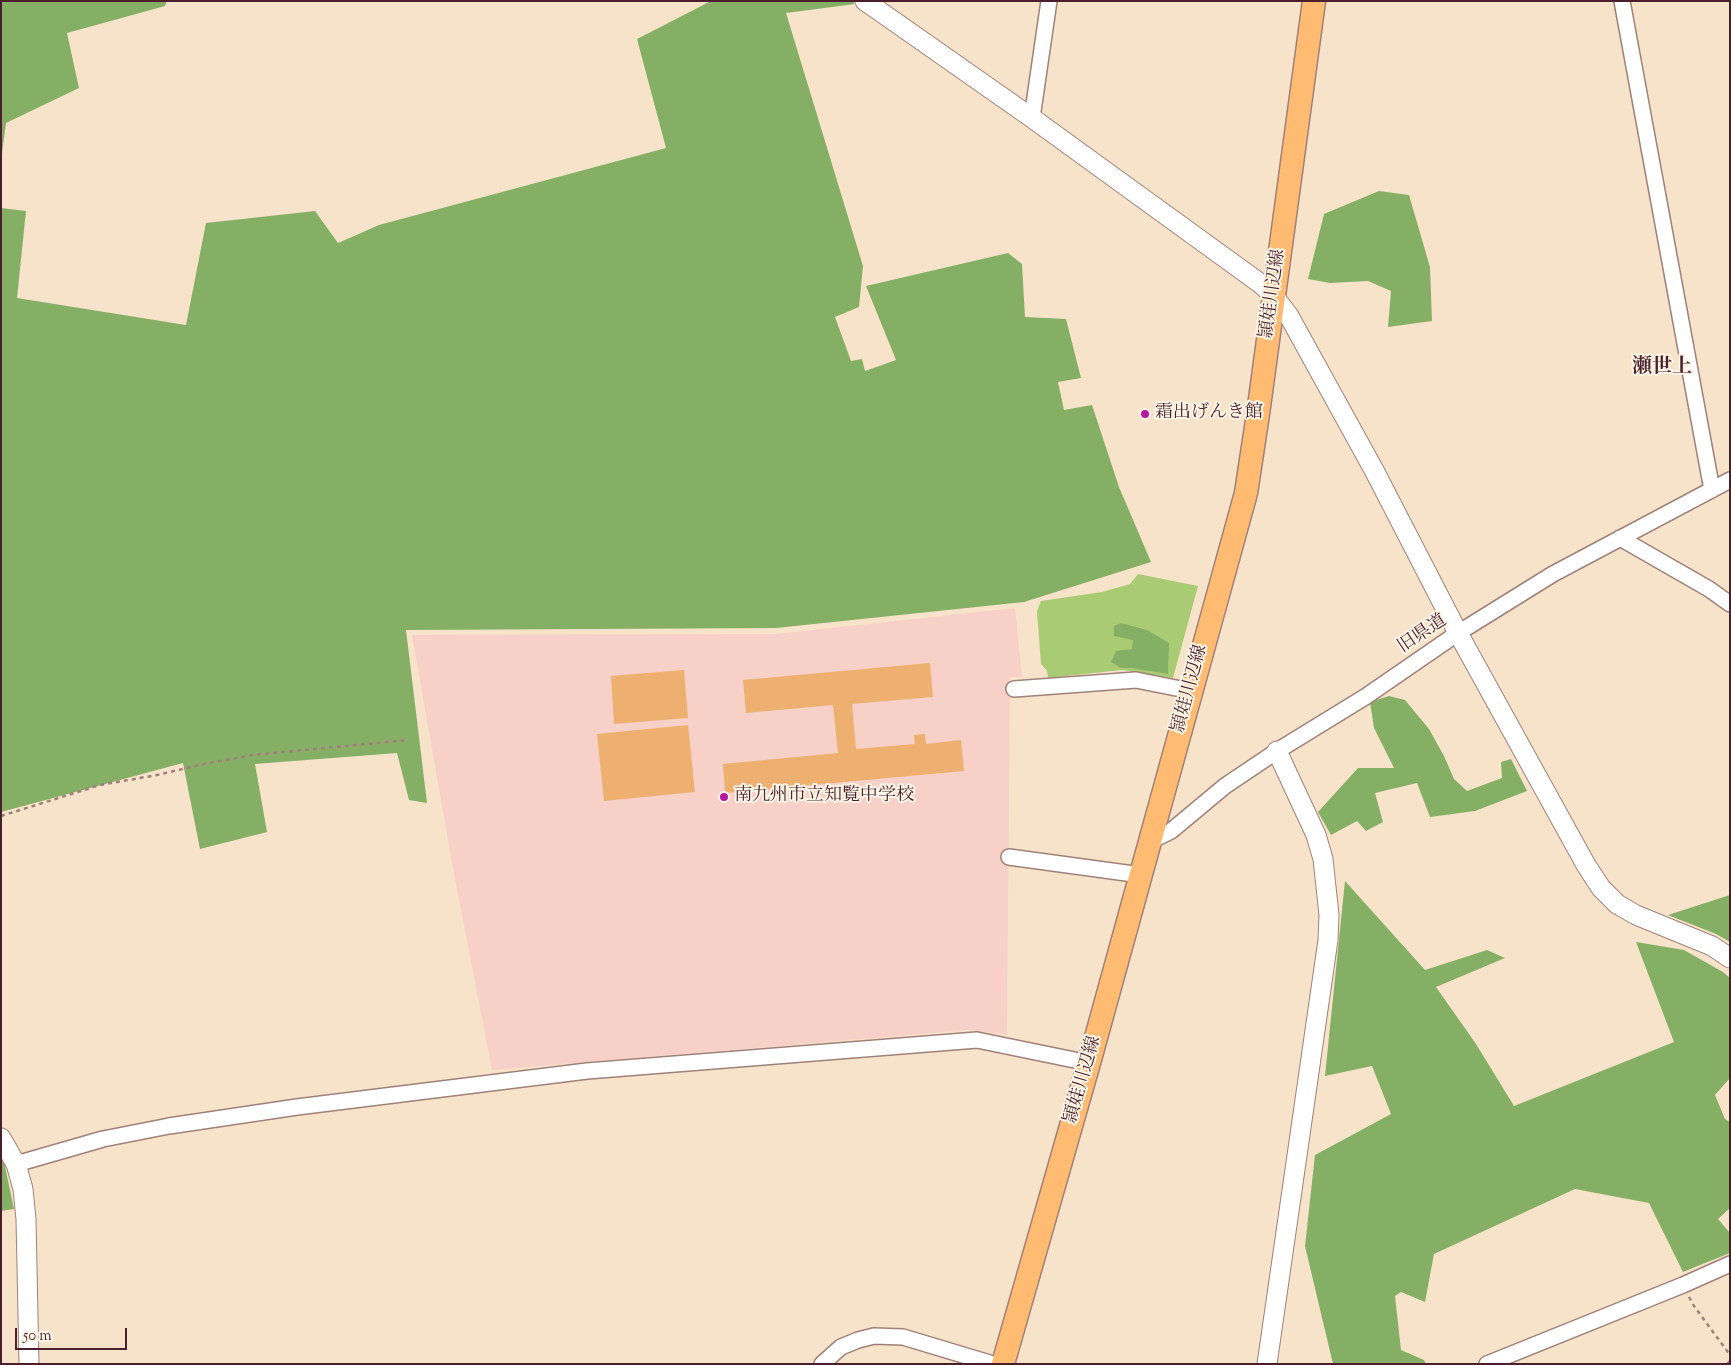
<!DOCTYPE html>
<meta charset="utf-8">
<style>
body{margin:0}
#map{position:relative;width:1731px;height:1365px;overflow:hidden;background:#f7e3ca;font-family:"Sorts Mill Goudy",serif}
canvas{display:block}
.frame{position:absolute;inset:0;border:2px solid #4a1f2b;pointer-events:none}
.scale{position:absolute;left:15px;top:1328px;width:112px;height:22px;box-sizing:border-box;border:2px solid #4a1f2b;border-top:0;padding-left:6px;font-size:15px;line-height:18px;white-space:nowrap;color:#4a1f2b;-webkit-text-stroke:4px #fcf5e5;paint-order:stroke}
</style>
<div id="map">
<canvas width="1731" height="1365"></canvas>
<div class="frame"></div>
<div class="scale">50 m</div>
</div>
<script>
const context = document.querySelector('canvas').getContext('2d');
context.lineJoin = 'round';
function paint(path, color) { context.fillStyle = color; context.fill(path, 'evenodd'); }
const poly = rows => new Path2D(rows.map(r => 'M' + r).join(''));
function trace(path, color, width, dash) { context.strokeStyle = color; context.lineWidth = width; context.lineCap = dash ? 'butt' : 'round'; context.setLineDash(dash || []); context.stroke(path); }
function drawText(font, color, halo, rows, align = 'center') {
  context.font = font + ' "Sorts Mill Goudy","Noto Serif JP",serif'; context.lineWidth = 4; context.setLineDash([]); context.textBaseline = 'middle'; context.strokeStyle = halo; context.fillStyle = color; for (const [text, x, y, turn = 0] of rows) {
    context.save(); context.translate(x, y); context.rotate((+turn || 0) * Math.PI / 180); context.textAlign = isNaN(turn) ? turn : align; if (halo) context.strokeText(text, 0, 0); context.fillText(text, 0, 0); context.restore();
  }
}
const built = poly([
 [1015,608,1022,677,1010,677,1007,1035,969,1030,492,1070,452,863,412,635,776,634]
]);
const green = poly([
 [1138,574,1198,586,1173,678,1122,670,1048,678,1047,671,1041,664,1037,611,1041,601,1102,592,1130,584]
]);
const forest = poly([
 [1,1,167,1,165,6,67,33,79,88,6,123,1,161],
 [711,1,852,1,855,4,786,13,863,266,859,307,835,317,851,361,862,359,865,371,896,360,866,286,1008,253,1022,264,1025,317,1066,319,1081,378,1058,382,1064,410,1092,405,1119,487,1151,562,1024,602,776,628,406,630,427,803,409,800,397,753,255,764,267,832,200,849,183,763,1,812,1,208,26,211,17,298,186,325,206,223,315,211,338,243,379,225,666,148,637,39],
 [1379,191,1409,195,1430,267,1432,321,1388,327,1391,291,1368,281,1330,283,1308,279,1324,214],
 [1121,623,1147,630,1169,643,1168,674,1131,668,1121,668,1111,662,1116,651,1132,649,1133,640,1114,636,1114,626],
 [1389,696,1405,700,1429,729,1444,756,1454,779,1467,791,1502,778,1501,762,1511,759,1527,791,1475,811,1430,817,1417,783,1375,793,1383,822,1366,831,1357,821,1331,835,1318,812,1358,768,1394,768,1374,728,1370,702],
 [1345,881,1425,970,1487,950,1505,958,1436,987,1476,1044,1514,1106,1674,1042,1636,942,1684,950,1723,972,1730,978,1730,1078,1715,1095,1725,1119,1730,1122,1730,1208,1718,1219,1730,1233,1730,1253,1683,1272,1649,1203,1575,1189,1434,1254,1425,1302,1401,1292,1395,1296,1401,1350,1424,1360,1426,1364,1333,1364,1305,1246,1315,1155,1391,1114,1372,1066,1325,1076],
 [1730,895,1730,942,1716,934,1668,915],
 [1,1157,3,1157,14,1209,1,1211]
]);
const building = poly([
 [930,663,933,697,852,704,856,749,915,744,914,735,925,734,926,744,961,740,964,771,725,793,723,764,838,753,833,705,746,713,743,680],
 [684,670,688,718,614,724,611,676],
 [688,725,695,792,604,801,597,734]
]);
const path = poly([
 [1,816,100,785,157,775,204,764,252,755,408,740],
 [1689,1297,1694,1306,1730,1355],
 [1727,1364,1730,1361]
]);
const minor = poly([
 [1622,1,1712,490],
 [1032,118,1049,1],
 [1620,538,1709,589,1730,604],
 [1014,689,1136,680,1191,691],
 [1151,841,1171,831,1225,786,1277,751,1365,697,1458,633,1553,574,1730,480],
 [1009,857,1141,875],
 [16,1164,103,1139,169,1126,297,1107,587,1071,977,1040,1089,1063],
 [822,1364,841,1347,858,1340,874,1336,903,1337,993,1364],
 [1487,1364,1683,1285,1730,1264]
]);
const tertiary = poly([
 [865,1,1032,118,1261,284,1274,296,1289,316,1375,472,1458,633,1586,865,1601,888,1617,904,1636,915,1712,946,1730,958],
 [1,1138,16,1164,23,1189,26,1219,29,1364],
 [1267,1364,1328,940,1329,915,1323,859,1316,835,1277,751]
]);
const primary = poly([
 [1003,1364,1089,1063,1246,493,1258,414,1314,1]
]);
const markers = [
 [1145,414,5,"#b5179e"],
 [724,797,5,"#b5179e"]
];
const streetNames = [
 ["頴娃川辺線",1274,294,-82],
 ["旧県道",1423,635,-34],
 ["頴娃川辺線",1191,689,-75],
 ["頴娃川辺線",1084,1080,-74]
];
const poiNames = [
 ["霜出げんき館",1155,414],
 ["南九州市立知覧中学校",734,797]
];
const quarterNames = [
 ["瀬世上",1662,369]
];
paint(built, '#f7d1c7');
paint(green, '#a9cb74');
paint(forest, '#86af66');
paint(building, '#eeb071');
trace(minor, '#a0817a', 18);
trace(tertiary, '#a0817a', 21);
trace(primary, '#a0817a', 25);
trace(path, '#a0817a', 2.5, [4, 4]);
trace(minor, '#fff', 15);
trace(tertiary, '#fff', 19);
trace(primary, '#febb71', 22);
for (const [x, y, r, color] of markers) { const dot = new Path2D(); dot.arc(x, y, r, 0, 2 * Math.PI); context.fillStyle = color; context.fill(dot); trace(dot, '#fcf5e5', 2); }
drawText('18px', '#4a1f2b', '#fcf5e5', streetNames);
drawText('18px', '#4a1f2b', '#fcf5e5', poiNames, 'left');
drawText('bold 20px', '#4a1f2b', '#fcf5e5', quarterNames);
</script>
